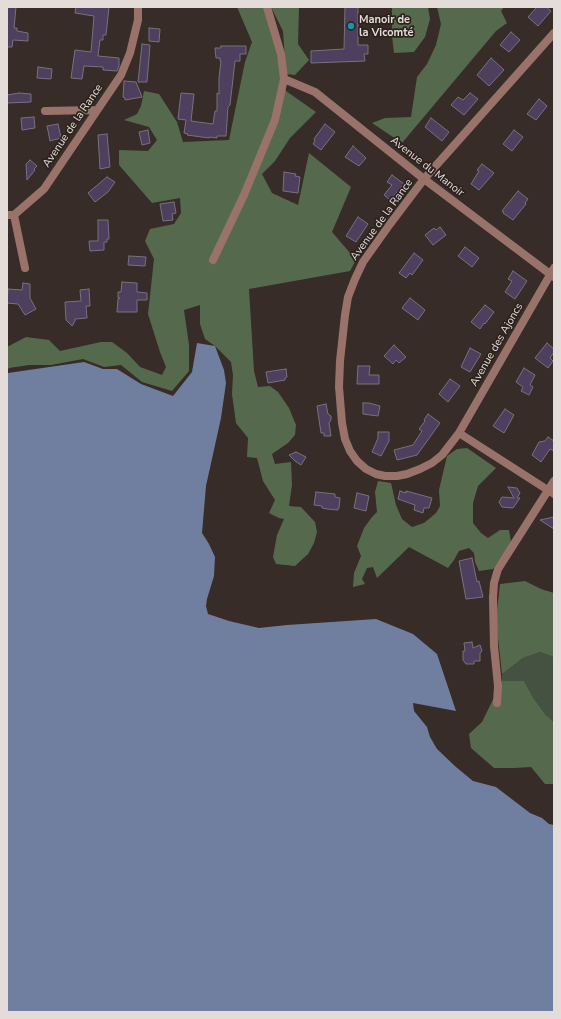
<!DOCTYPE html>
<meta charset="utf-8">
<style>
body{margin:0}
#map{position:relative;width:561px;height:1019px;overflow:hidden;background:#372c27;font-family:"Nunito Sans",sans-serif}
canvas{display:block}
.frame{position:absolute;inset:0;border:8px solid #e4dcd9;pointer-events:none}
</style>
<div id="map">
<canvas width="561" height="1019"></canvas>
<div class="frame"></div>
</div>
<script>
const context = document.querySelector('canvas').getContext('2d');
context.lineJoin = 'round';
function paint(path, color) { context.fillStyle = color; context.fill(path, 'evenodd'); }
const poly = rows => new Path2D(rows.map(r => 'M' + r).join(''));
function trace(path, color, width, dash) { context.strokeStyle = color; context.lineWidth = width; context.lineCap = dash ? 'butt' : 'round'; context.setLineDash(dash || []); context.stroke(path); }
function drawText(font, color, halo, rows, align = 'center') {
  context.font = font + ' "Nunito Sans",sans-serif'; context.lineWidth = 3.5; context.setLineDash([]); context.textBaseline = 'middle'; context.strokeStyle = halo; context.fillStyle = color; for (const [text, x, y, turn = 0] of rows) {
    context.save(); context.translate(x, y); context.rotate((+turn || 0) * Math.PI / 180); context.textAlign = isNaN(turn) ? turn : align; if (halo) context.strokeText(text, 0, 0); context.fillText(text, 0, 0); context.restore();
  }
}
const green = poly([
 [540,652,554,657,554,722,545,714,534,699,524,681,502,681,502,674,523,658]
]);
const forest = poly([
 [237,7,264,7,276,47,280,70,286,91,316,112,290,138,275,161,262,174,272,193,298,205,309,153,351,187,332,232,356,260,350,271,249,289,254,371,258,387,270,386,278,392,289,408,296,425,295,435,288,443,272,454,275,464,291,462,292,485,289,506,301,507,315,522,317,532,314,543,308,554,295,566,276,564,273,557,277,535,284,519,279,518,269,513,275,500,263,481,257,458,247,457,248,438,236,423,232,394,233,375,231,362,215,346,205,339,200,324,200,305,184,310,189,345,189,371,172,391,142,382,121,365,104,367,83,359,51,365,29,365,9,368,7,370,7,347,26,337,49,340,60,351,101,342,112,342,127,353,140,367,162,375,166,367,160,352,148,314,154,259,145,241,150,229,174,224,181,213,180,198,152,203,119,165,119,150,148,151,157,140,149,127,124,120,137,114,141,106,144,91,159,94,177,122,183,142,229,140,245,62,252,42],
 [271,7,299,7,298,44,309,60,295,75,286,74,283,31],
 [392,7,428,7,430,19,425,37,414,52,394,53,392,36],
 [437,7,504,7,501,11,507,23,496,31,402,143,372,123,385,118,411,117,417,77,427,64,436,45,441,24],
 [467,448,496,468,478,486,473,503,473,523,481,533,488,538,500,530,509,530,511,542,493,569,479,571,475,562,474,553,469,548,459,551,454,560,448,568,409,547,377,578,373,567,367,568,362,579,365,584,353,587,354,573,361,556,357,546,364,528,372,517,377,512,375,492,378,481,391,483,396,505,402,519,412,527,424,523,436,513,440,506,439,490,447,456,457,449],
 [525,581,541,589,554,593,554,657,540,652,523,658,502,674,496,620,500,584],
 [502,681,524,681,534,699,545,714,554,722,554,784,545,784,531,767,514,768,494,768,471,748,469,734,482,722]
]);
const water = poly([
 [197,343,215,346,224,370,226,383,221,418,206,486,202,533,209,544,215,557,214,576,207,599,206,606,208,614,229,621,259,628,287,625,376,619,413,634,437,654,456,711,413,703,414,711,427,727,430,737,437,749,456,767,473,781,496,787,530,813,542,818,549,824,554,825,554,1012,7,1012,7,375,8,373,84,362,103,369,117,369,141,384,173,396,192,372]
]);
const building = poly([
 [7,7,16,7,14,28,17,28,17,31,28,33,28,41,13,40,12,47,7,47,7,7],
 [76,7,109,7,106,35,103,35,103,40,100,40,98,56,119,58,119,66,117,71,103,70,103,67,84,66,82,79,71,78,75,50,91,52,94,16,75,13,76,7],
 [345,7,358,7,358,45,368,45,368,54,364,54,365,61,311,63,311,51,344,49,345,7],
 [537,7,546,7,551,11,538,26,528,17,537,7],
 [149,28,160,29,159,42,149,41,149,28],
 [511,32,520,40,509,52,500,45,511,32],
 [142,44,150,45,147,82,138,82,142,44],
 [221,46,246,46,246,54,240,54,240,61,235,61,230,105,228,107,226,136,217,136,217,138,209,137,209,138,187,135,188,134,184,133,186,120,178,119,181,93,194,94,191,121,213,124,215,111,217,111,217,93,219,94,219,78,221,61,220,61,220,58,216,58,215,48,221,48,221,46],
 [491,58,504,70,489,86,477,75,491,58],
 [38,67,52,69,51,79,37,78,38,67],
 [124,81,136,82,142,97,125,100,125,98,123,97,124,81],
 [19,93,31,94,31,102,7,103,7,95,19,93],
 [470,93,478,99,464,115,451,105,458,97,463,100,470,93],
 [539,99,547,106,536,120,527,114,539,99],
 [34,117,35,128,22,130,21,118,34,117],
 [431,118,449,132,442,141,425,127,431,118],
 [58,124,61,138,50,141,47,126,58,124],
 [325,124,335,132,321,150,313,144,315,141,314,139,325,124],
 [148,130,150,143,142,145,139,132,148,130],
 [514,130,523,137,512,151,503,144,514,130],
 [107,134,110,167,100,169,98,135,107,134],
 [353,146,366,158,359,166,345,157,353,146],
 [30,160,37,166,34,169,35,170,27,180,26,164,30,160],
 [482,164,494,173,479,190,471,184,479,171,477,170,482,164],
 [284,172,296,174,295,176,300,177,298,193,283,191,284,172],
 [392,175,404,184,390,200,384,195,392,185,387,182,392,175],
 [107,177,115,182,108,192,95,202,88,193,107,177],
 [518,191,528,199,525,203,526,204,513,220,503,213,504,212,502,211,518,191],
 [174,202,176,213,172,214,173,220,163,221,160,204,174,202],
 [358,217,368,224,356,242,346,236,358,217],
 [98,220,108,220,109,239,107,239,107,242,104,242,104,250,90,251,89,241,98,241,98,220],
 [440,227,446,235,433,245,425,235,434,228,436,230,440,227],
 [465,247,479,258,472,267,458,256,465,247],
 [414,253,423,260,412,275,410,273,406,278,399,273,414,253],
 [129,256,146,257,145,266,128,265,129,256],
 [513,271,527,281,515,299,505,292,512,281,508,279,513,271],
 [122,282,137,283,137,292,147,293,147,300,137,300,137,312,117,312,118,299,120,298,118,298,118,292,121,292,122,282],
 [23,283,30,284,30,298,36,309,25,315,18,304,7,303,8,289,22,290,23,283],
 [89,289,90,306,86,306,87,318,75,319,75,321,72,326,66,320,65,302,81,301,80,290,89,289],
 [410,298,425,310,418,320,402,308,410,298],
 [485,305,494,312,485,324,484,323,480,329,471,322,485,305],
 [547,343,554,349,554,352,550,358,553,361,548,368,535,358,547,343],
 [394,345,406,357,399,363,396,360,393,364,384,356,394,345],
 [470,348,481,354,470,372,461,367,470,348],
 [358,366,370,366,369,375,379,375,379,384,357,384,358,366],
 [524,368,535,375,530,385,533,387,529,395,521,391,523,387,516,382,524,368],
 [286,369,287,377,285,378,285,380,268,383,266,372,286,369],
 [450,379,460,386,448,402,439,394,450,379],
 [363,403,369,403,380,406,378,416,363,414,363,403],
 [326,404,328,414,331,416,331,420,329,423,331,436,324,436,324,433,321,433,317,406,326,404],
 [505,409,514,415,504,433,493,426,505,409],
 [428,414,440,423,417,455,397,460,394,450,413,445,422,431,419,429,425,421,424,420,428,414],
 [378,432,389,432,389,441,381,456,372,452,378,438,378,432],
 [548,437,554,441,554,451,550,449,541,462,532,455,539,442,545,441,548,437],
 [296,452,306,457,301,465,295,461,289,455,296,452],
 [508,487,517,488,520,493,517,498,520,498,513,508,502,507,499,502,502,497,514,498,508,487],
 [400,491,406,493,406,491,432,498,429,508,424,508,423,513,414,510,415,505,398,499,400,491],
 [316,492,335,494,335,497,340,498,339,508,338,508,338,510,327,509,322,508,322,506,314,505,316,492],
 [357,493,369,496,366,511,354,508,357,493],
 [554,517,554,529,540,520,554,517],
 [472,558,477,582,479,581,483,597,466,599,459,561,472,558],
 [472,642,473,648,480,645,482,651,480,653,480,661,474,661,474,664,466,664,463,660,463,651,465,651,464,643,472,642]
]);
const minor = poly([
 [554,33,424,179,390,224,363,262,355,279,348,297,345,315,340,361,339,387,342,423,345,439,350,451,357,461,366,469,376,474,385,476,397,476,407,474,420,469,432,463,442,455,459,433,554,268],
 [284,79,315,92,424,179,554,277],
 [45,111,96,110],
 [7,215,14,215,44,189,121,75,130,53,138,20,138,7],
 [14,215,25,268],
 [213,260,244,195,275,120,284,79,281,54,267,7],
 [459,433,554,494],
 [497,703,498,686,494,646,493,597,494,583,498,569,554,481]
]);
const markers = [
 [351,26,4,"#0f9aa8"]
];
const poiNames = [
 ["Manoir de",359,20],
 ["la Vicomté",359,33]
];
const streetNames = [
 ["Avenue de la Rance",73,126,-56],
 ["Avenue du Manoir",427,167,38],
 ["Avenue de la Rance",382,220,-54],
 ["Avenue des Ajoncs",497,345,-60]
];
paint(green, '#465241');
paint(forest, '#556a4c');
paint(water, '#707f9f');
paint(building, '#4d3f5d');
trace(building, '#77727e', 1);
trace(minor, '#99736a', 8);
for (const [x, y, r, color] of markers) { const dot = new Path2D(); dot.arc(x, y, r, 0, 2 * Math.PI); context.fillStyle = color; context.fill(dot); trace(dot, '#2d221d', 1.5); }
drawText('bold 11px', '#e4dcd9', '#2d221d', poiNames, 'left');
drawText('11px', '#e4dcd9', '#2d221d', streetNames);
</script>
